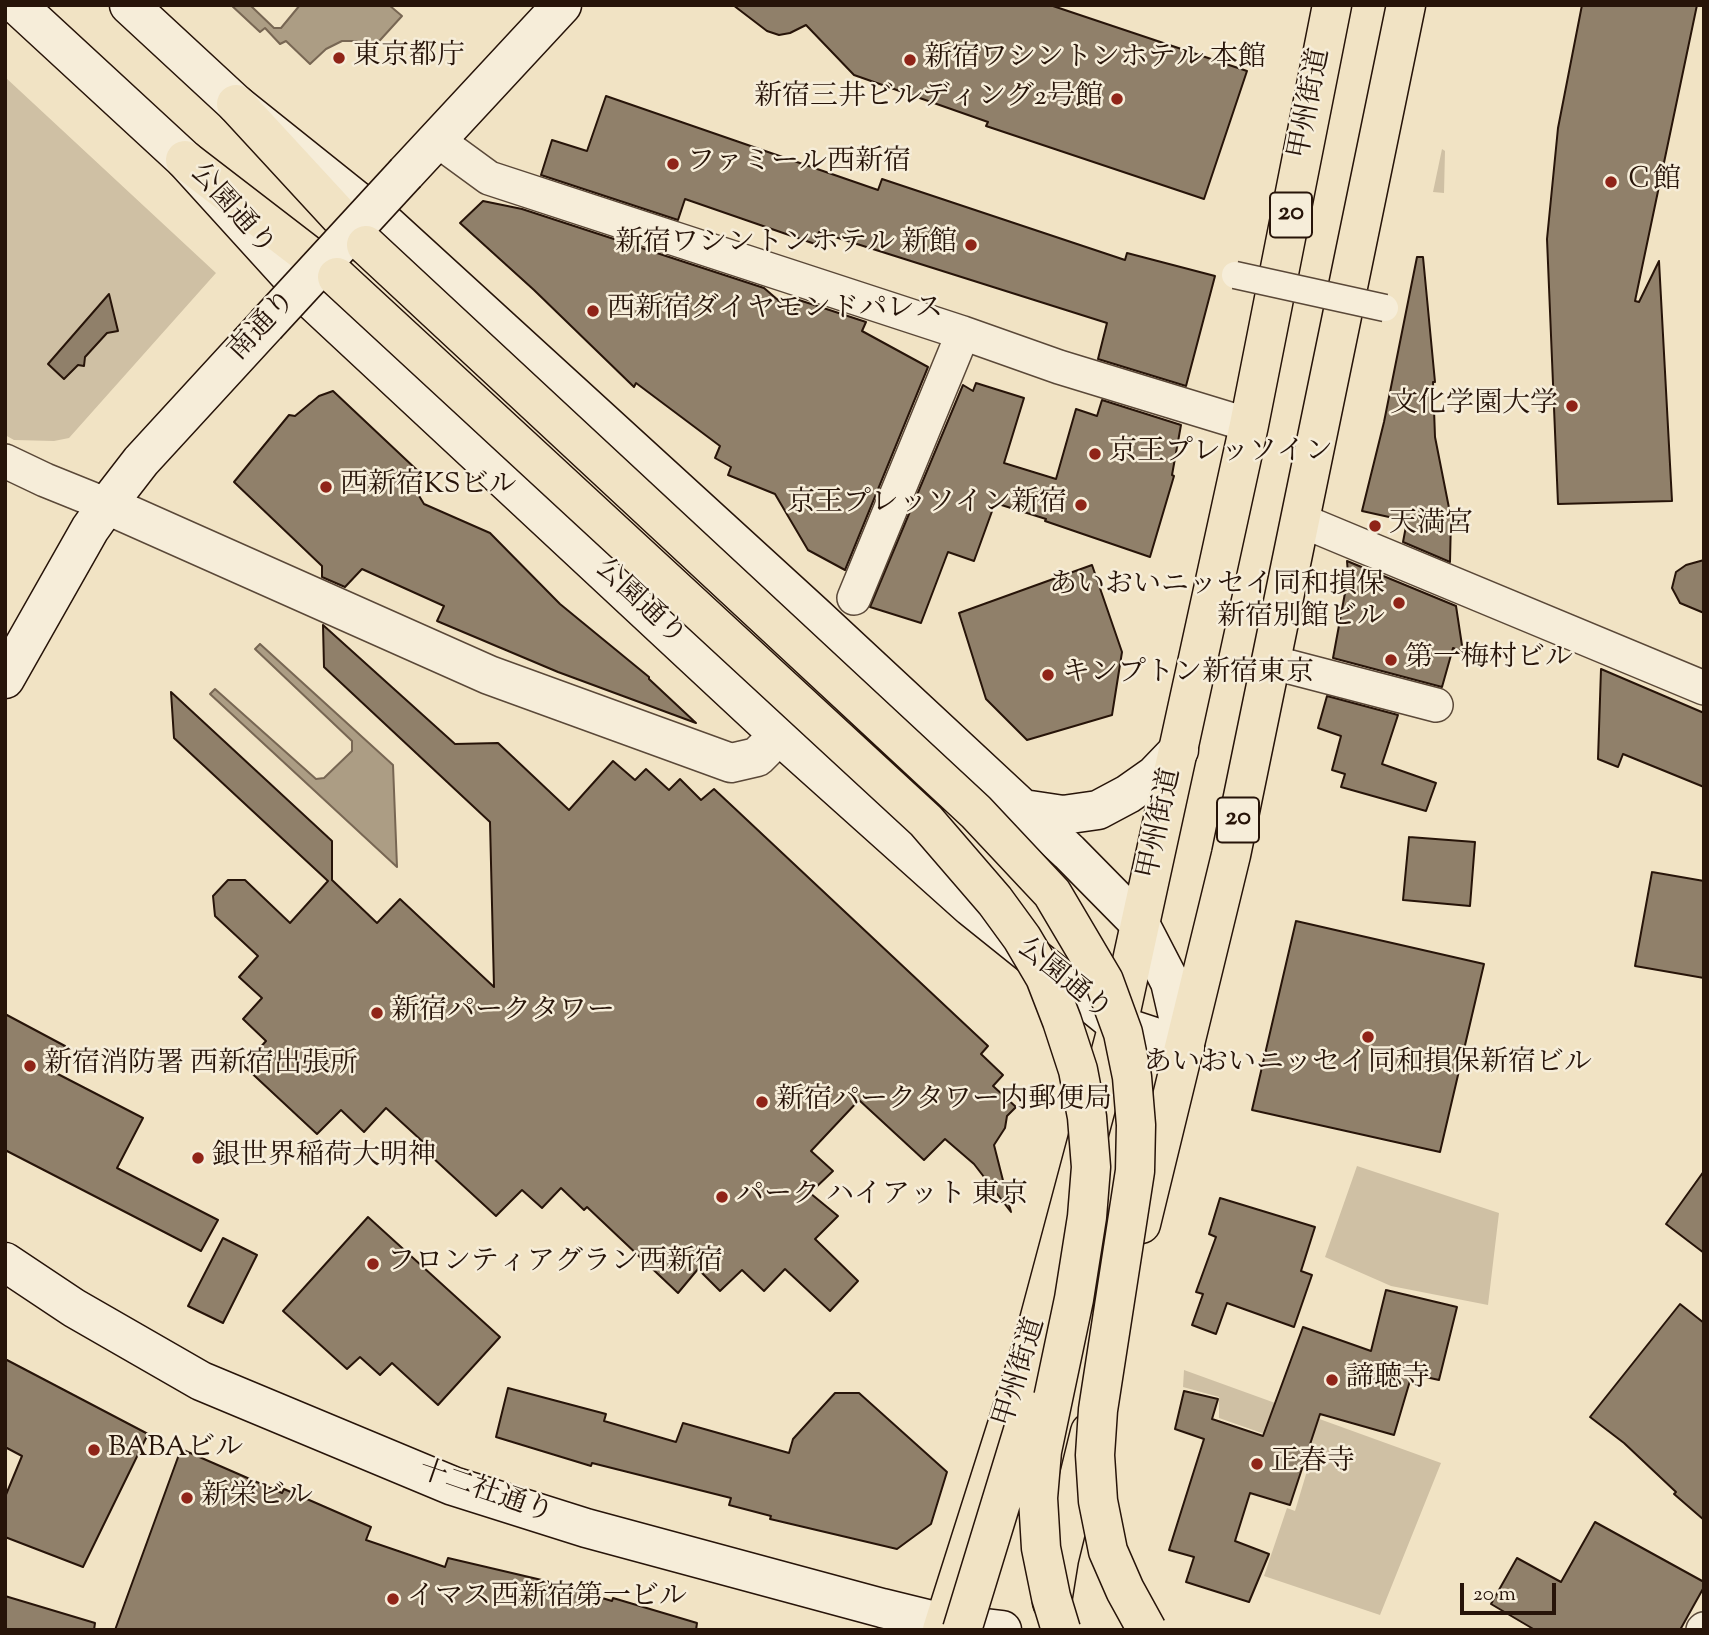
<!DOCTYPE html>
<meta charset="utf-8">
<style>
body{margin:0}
#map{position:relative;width:1709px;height:1635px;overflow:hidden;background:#f1e3c4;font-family:"Sorts Mill Goudy",serif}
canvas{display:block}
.frame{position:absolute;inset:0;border:7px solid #271409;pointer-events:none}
.scale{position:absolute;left:1460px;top:1583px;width:96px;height:32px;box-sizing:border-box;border:4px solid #271409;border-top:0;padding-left:9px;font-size:21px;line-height:24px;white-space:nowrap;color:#271409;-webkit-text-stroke:5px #f6edd9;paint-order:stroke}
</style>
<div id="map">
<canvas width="1709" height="1635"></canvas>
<div class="frame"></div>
<div class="scale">20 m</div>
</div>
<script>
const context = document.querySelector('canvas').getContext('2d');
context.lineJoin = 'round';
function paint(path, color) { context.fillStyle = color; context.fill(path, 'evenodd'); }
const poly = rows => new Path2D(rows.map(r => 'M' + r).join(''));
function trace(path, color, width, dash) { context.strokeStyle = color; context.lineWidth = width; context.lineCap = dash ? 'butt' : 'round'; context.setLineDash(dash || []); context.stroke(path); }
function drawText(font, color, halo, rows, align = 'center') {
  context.font = font + ' "Sorts Mill Goudy","Noto Serif JP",serif'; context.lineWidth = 5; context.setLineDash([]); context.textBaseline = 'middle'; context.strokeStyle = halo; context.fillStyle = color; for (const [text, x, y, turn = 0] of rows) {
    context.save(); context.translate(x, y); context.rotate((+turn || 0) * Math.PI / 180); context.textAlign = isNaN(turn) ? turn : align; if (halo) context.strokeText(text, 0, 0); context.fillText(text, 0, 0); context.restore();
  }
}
const green = poly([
 [5,77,216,273,69,438,54,441,14,440,5,435],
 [1442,149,1445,151,1444,193,1433,192],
 [1357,1166,1499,1213,1488,1305,1391,1286,1325,1257],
 [1184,1370,1441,1463,1380,1615,1264,1576,1287,1508,1295,1511,1313,1451,1219,1418,1219,1397,1183,1387]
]);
const water = poly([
 [231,5,250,5,274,28,281,28,300,5,389,5,402,16,372,49,356,41,342,41,326,49,310,64,286,41,280,44,265,28,260,32,231,5],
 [260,644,393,765,397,867,210,694,215,689,316,779,324,778,352,751,352,741,255,649,260,644]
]);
const building = poly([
 [733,5,1050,5,1247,71,1204,199,986,126,988,122,854,75,806,25,790,33,779,35,767,31,733,5],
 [1582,5,1697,5,1635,301,1639,302,1659,261,1672,501,1558,504,1547,239,1558,128,1582,5],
 [606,96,878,190,882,179,1125,260,1127,253,1215,276,1186,386,1098,359,1107,323,819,232,815,244,685,199,678,220,541,175,552,140,587,151,606,96],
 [483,201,522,209,764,288,793,313,799,300,866,322,862,331,928,367,845,570,808,550,775,494,728,475,731,467,715,458,720,446,636,383,634,387,534,290,460,223,483,201],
 [1417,257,1423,257,1435,382,1433,382,1435,437,1451,518,1450,562,1403,542,1407,521,1362,511,1384,422,1417,257],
 [109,294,118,331,107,333,85,357,84,366,78,365,64,379,48,364,109,294],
 [976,383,1024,398,1004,463,1056,479,1076,409,1097,416,1102,400,1181,425,1172,475,1174,476,1150,557,1045,521,1046,519,995,503,974,561,948,552,921,623,870,607,963,385,973,391,976,383],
 [333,391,418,471,410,481,424,504,490,533,560,604,649,677,649,679,696,723,558,672,437,621,444,606,362,569,345,587,322,577,322,566,234,482,289,415,295,416,319,396,333,391],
 [1704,560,1704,613,1680,603,1672,588,1676,572,1686,565,1704,560],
 [1347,561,1456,606,1463,652,1453,648,1442,687,1333,658,1345,593,1340,584,1348,574,1347,561],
 [1092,565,1122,652,1112,715,1027,740,986,699,959,613,1092,565],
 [323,625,455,744,498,743,569,810,613,761,635,780,646,769,669,790,680,779,701,800,714,789,988,1046,981,1054,1003,1075,993,1086,1016,1107,1007,1116,1005,1128,994,1145,1011,1212,974,1164,945,1139,924,1160,859,1100,811,1151,833,1171,810,1193,838,1216,815,1239,858,1281,830,1311,785,1269,764,1291,742,1270,720,1291,698,1269,678,1293,587,1207,584,1210,561,1188,542,1208,522,1190,496,1216,419,1145,422,1141,386,1108,364,1132,341,1110,317,1134,244,1066,266,1041,243,1019,262,998,239,977,258,956,215,916,213,896,228,880,245,880,290,923,328,881,174,738,171,692,332,841,332,880,377,923,400,899,494,987,490,822,324,667,323,625],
 [1601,669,1704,713,1704,787,1623,754,1618,767,1598,759,1601,669],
 [1327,696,1398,715,1382,764,1436,783,1426,811,1341,787,1345,774,1332,770,1341,736,1318,728,1327,696],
 [1409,837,1475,842,1470,906,1403,900,1409,837],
 [1652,872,1704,881,1704,978,1635,966,1652,872],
 [1296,921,1484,964,1440,1152,1252,1110,1296,921],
 [5,1014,65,1046,52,1071,143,1118,117,1168,218,1220,201,1251,5,1150,5,1014],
 [1704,1171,1704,1253,1666,1224,1704,1171],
 [1220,1198,1315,1227,1301,1271,1312,1275,1294,1327,1227,1303,1216,1334,1192,1325,1203,1294,1196,1292,1216,1237,1209,1234,1220,1198],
 [368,1217,500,1337,438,1405,392,1363,380,1375,360,1357,347,1369,283,1311,368,1217],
 [223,1238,257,1255,223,1323,188,1306,223,1238],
 [1386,1290,1457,1307,1439,1380,1412,1374,1394,1435,1320,1414,1290,1505,1250,1493,1235,1541,1269,1554,1249,1602,1186,1582,1194,1557,1169,1550,1204,1439,1175,1429,1184,1391,1218,1399,1212,1419,1263,1436,1303,1327,1371,1351,1386,1290],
 [1680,1304,1704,1323,1704,1520,1674,1494,1676,1492,1624,1443,1590,1417,1680,1304],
 [5,1359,148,1434,83,1567,5,1537,5,1497,22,1456,5,1447,5,1359],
 [508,1388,606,1414,604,1421,676,1442,683,1423,789,1453,793,1439,835,1393,859,1393,947,1472,931,1524,897,1549,770,1519,771,1516,729,1505,731,1498,592,1463,591,1466,496,1437,508,1388],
 [181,1449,282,1493,284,1489,371,1527,366,1540,445,1567,448,1558,546,1581,612,1601,613,1598,697,1623,696,1630,115,1630,181,1449],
 [1595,1522,1704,1582,1704,1587,1680,1630,1535,1630,1491,1604,1517,1558,1561,1582,1595,1522],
 [5,1596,95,1623,94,1630,5,1630,5,1596]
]);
const minor = poly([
 [437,140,489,178,963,333,1059,367,1249,425],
 [5,461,45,480,107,505],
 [1300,520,1704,688],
 [854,598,963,333],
 [1271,662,1436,705],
 [1703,1630,1704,1629]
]);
const tertiary = poly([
 [107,505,489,675,731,763,757,757,779,735]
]);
const secondary = poly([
 [17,5,185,160,314,302,779,735,971,907,1118,1025,1185,1047],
 [129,5,236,104,386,224,813,614,1069,852,1140,924,1170,982,1185,1047],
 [406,173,562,5],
 [5,679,90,529,107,505,141,461,266,325],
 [1023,809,1063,815,1098,810,1128,794,1155,775,1179,750],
 [5,1262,74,1308,201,1381,453,1486,586,1528,882,1608,943,1623,1002,1630]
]);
const trunk = poly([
 [1141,1224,1231,855,1406,5],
 [1052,1602,1059,1559,1090,1432],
 [942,1630,1032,1347,1118,1025,1249,425,1332,5]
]);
const motorway = poly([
 [236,104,366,245],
 [185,160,337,277]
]);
const pedestrianBridge = poly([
 [1235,275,1385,308]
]);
const secondaryBridge = poly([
 [266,325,406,173]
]);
const motorwayBridge = poly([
 [366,245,976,812,1052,893,1104,981,1123,1033,1132,1077,1136,1125,1135,1171,1098,1410,1095,1455,1098,1501,1108,1551,1125,1590,1147,1630],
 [337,277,926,821,995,901,1022,938,1045,977,1062,1021,1078,1070,1087,1117,1091,1167,1087,1217,1074,1299,1042,1451,1038,1498,1041,1548,1051,1597,1061,1630],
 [962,1630,1029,1411]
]);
const markers = [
 [339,58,7,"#8f2418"],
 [910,60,7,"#8f2418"],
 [1117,99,7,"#8f2418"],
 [673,164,7,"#8f2418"],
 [1611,182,7,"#8f2418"],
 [971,245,7,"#8f2418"],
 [593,311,7,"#8f2418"],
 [1572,406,7,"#8f2418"],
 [1095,454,7,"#8f2418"],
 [326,487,7,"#8f2418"],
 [1081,505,7,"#8f2418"],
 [1375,526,7,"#8f2418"],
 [1399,603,7,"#8f2418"],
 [1391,660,7,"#8f2418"],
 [1048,675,7,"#8f2418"],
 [377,1013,7,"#8f2418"],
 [1368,1037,7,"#8f2418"],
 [30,1066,7,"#8f2418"],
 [762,1102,7,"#8f2418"],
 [198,1158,7,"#8f2418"],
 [722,1197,7,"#8f2418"],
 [373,1264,7,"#8f2418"],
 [1332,1380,7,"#8f2418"],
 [94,1450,7,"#8f2418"],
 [1257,1464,7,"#8f2418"],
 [187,1498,7,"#8f2418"],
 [393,1599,7,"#8f2418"]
];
const shields = [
 [1291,215,42],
 [1238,820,42]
];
const shieldNames = [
 ["20",1291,215],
 ["20",1238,820]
];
const poiNames = [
 ["東京都庁",353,58],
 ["新宿ワシントンホテル 本館",924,60],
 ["新宿三井ビルディング2号館",1103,99,"right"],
 ["ファミール西新宿",687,164],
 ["Ｃ館",1625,182],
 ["新宿ワシントンホテル 新館",957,245,"right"],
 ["西新宿ダイヤモンドパレス",607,311],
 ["文化学園大学",1558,406,"right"],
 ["京王プレッソイン",1109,454],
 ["西新宿KSビル",340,487],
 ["京王プレッソイン新宿",1067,505,"right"],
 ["天満宮",1389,526],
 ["あいおいニッセイ同和損保",1385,587,"right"],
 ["新宿別館ビル",1385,619,"right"],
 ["第一梅村ビル",1405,660],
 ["キンプトン新宿東京",1062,675],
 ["新宿パークタワー",391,1013],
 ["あいおいニッセイ同和損保新宿ビル",1368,1065,"center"],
 ["新宿消防署 西新宿出張所",44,1066],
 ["新宿パークタワー内郵便局",776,1102],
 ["銀世界稲荷大明神",212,1158],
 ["パーク ハイアット 東京",736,1197],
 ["フロンティアグラン西新宿",387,1264],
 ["諦聴寺",1346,1380],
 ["BABAビル",108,1450],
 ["正春寺",1271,1464],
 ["新栄ビル",201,1498],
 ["イマス西新宿第一ビル",407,1599]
];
const streetNames = [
 ["甲州街道",1312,104,-79],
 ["公園通り",231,211,48],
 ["南通り",264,327,-47],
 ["公園通り",639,604,43],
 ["甲州街道",1162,824,-78],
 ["公園通り",1063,981,39],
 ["甲州街道",1022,1373,-73],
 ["十二社通り",485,1494,19]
];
paint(green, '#cfc0a4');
paint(water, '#ac9d84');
trace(water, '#776653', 2);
paint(building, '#90806a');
trace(building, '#271409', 2);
trace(minor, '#5a4838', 36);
trace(tertiary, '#5a4838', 41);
trace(secondary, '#271409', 41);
trace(trunk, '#271409', 41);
trace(motorway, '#271409', 41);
trace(minor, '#f6edd9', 33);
trace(tertiary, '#f6edd9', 38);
trace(secondary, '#f6edd9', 38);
trace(trunk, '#f1e3c4', 38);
trace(motorway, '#f1e3c4', 38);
trace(pedestrianBridge, '#5a4838', 29, []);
trace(secondaryBridge, '#271409', 41, []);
trace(motorwayBridge, '#271409', 41, []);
trace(pedestrianBridge, '#f6edd9', 26);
trace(secondaryBridge, '#f6edd9', 38);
trace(motorwayBridge, '#f1e3c4', 38);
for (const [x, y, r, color] of markers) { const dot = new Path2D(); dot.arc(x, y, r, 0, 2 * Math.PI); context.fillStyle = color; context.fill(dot); trace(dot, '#f6edd9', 2.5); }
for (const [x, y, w] of shields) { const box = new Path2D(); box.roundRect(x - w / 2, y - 22.5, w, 45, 5); context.fillStyle = '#f6edd9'; context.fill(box); trace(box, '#271409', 2); }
drawText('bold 26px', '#271409', null, shieldNames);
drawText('28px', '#271409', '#f6edd9', poiNames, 'left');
drawText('28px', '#271409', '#f6edd9', streetNames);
</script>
